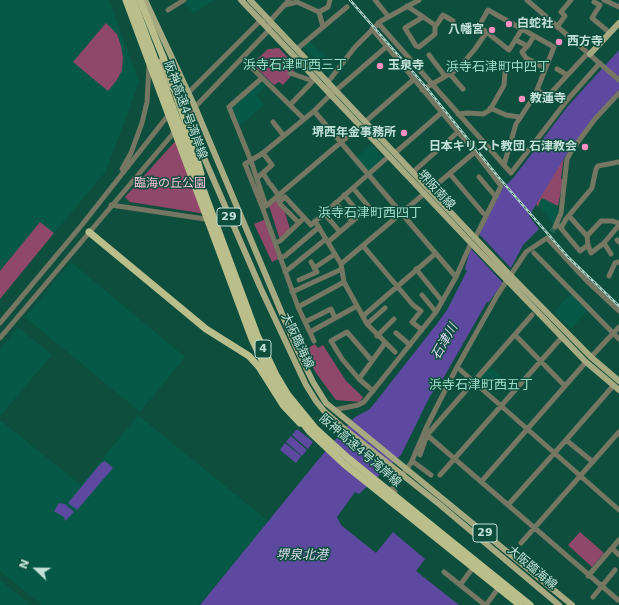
<!DOCTYPE html>
<meta charset="utf-8">
<style>
body{margin:0}
#map{position:relative;width:619px;height:605px;overflow:hidden;background:#0d4e3d;font-family:"DejaVu Sans",sans-serif}
canvas{display:block}
.north{position:absolute;left:16px;top:549px;width:40px;height:40px;-webkit-text-stroke:3px #0d4e3d;paint-order:stroke;rotate:292deg;font-size:11px;font-weight:700;line-height:16px;text-align:center;color:#c3e1d6}
.north::after{content:'';display:block;margin:auto;width:14px;height:18px;background:#c3e1d6;clip-path:polygon(50% 0,100% 100%,50% 72%,0 100%)}
</style>
<div id="map">
<canvas width="619" height="605"></canvas>
<div class="north">N</div>
</div>
<script>
const context = document.querySelector('canvas').getContext('2d');
context.lineJoin = 'round';
function paint(path, color) { context.fillStyle = color; context.fill(path, 'evenodd'); }
const poly = rows => new Path2D(rows.map(r => 'M' + r).join(''));
function trace(path, color, width, dash) { context.strokeStyle = color; context.lineWidth = width; context.lineCap = dash ? 'butt' : 'round'; context.setLineDash(dash || []); context.stroke(path); }
function drawText(font, color, halo, rows, align = 'center') {
  context.font = font + ' "DejaVu Sans","Noto Sans JP",sans-serif'; context.lineWidth = 3; context.setLineDash([]); context.textBaseline = 'middle'; context.strokeStyle = halo; context.fillStyle = color; for (const [text, x, y, turn = 0] of rows) {
    context.save(); context.translate(x, y); context.rotate((+turn || 0) * Math.PI / 180); context.textAlign = isNaN(turn) ? turn : align; if (halo) context.strokeText(text, 0, 0); context.fillText(text, 0, 0); context.restore();
  }
}
const built = poly([
 [0,0,109,0,139,82,106,171,0,298],
 [189,0,214,0,194,13,184,3],
 [309,41,337,67,329,75,303,47],
 [261,82,267,85,256,95,264,105,239,126,230,108],
 [371,144,384,159,370,171,368,171,356,158],
 [541,197,558,206,557,210,560,210,554,225,538,205],
 [71,262,185,357,140,412,25,317],
 [570,294,587,310,571,329,554,312],
 [18,327,52,355,0,416,0,349],
 [490,367,502,377,488,392,477,381],
 [138,415,268,521,199,605,42,605,0,571,0,420,81,485],
 [0,580,31,605,0,605]
]);
const green = poly([
 [106,23,117,34,121,46,123,58,122,70,117,80,108,91,73,62],
 [279,48,296,66,293,70,298,75,292,75,283,85,279,82,274,85,252,64,268,49],
 [179,137,206,214,130,202,125,197],
 [564,157,561,179,563,180,558,206,542,198,538,205,539,208,536,204],
 [277,199,284,209,290,229,280,240,269,206],
 [266,219,278,259,272,262,254,224],
 [40,222,54,233,0,299,0,271],
 [315,344,318,348,323,345,346,381,363,397,360,402,336,400,316,373,304,350],
 [580,532,604,553,592,567,568,545]
]);
const water = poly([
 [619,50,619,90,589,124,566,155,529,216,539,229,523,245,504,281,489,302,487,302,444,377,430,396,401,455,359,494,355,492,337,517,341,525,376,553,393,532,425,559,416,571,459,605,200,605,318,460,355,417,370,409,436,325,447,310,467,271,465,269,470,250,505,183,507,184,514,177,568,106],
 [297,429,313,442,308,449,292,435],
 [291,436,307,450,302,456,286,442],
 [285,443,301,456,296,463,280,450],
 [105,461,113,468,77,510,68,503,101,463],
 [59,503,65,504,74,512,65,521,64,517,54,511]
]);
const pier = poly([
 [479,234,511,268,503,283,471,249]
]);
const minorTunnel = poly([
 [547,238,555,227]
]);
const minor = poly([
 [375,0,388,16],
 [527,0,619,80],
 [604,0,619,7],
 [594,2,600,5,592,18,610,33],
 [285,5,297,2,319,12,328,7,330,0],
 [407,6,435,25],
 [168,10,184,0],
 [423,17,405,28,416,46,419,47,435,34,435,27,443,15,453,21],
 [378,23,511,173,568,99,600,63],
 [323,27,347,7],
 [557,27,565,16,561,12,571,0],
 [372,29,475,152,501,186,475,238],
 [534,36,529,44,522,52,526,58,545,68],
 [516,40,527,46],
 [297,49,323,27,319,12],
 [429,55,445,76],
 [242,58,304,119],
 [557,69,567,75],
 [290,73,313,81],
 [450,74,463,89],
 [262,78,229,107,251,161,266,206,360,126],
 [422,90,458,69,475,49,486,33],
 [537,90,548,96,588,53],
 [333,93,386,47],
 [177,104,260,21,263,21],
 [290,105,315,79],
 [490,108,506,115,519,117],
 [314,111,456,277],
 [458,114,468,113,483,114,490,110,504,85,505,73],
 [184,121,195,107,269,30,270,21,289,0],
 [273,122,284,136],
 [365,122,413,80],
 [395,153,441,113],
 [504,165,516,124,535,95,554,47,488,10,479,26,509,50,522,29],
 [122,169,131,153,142,123,147,102,149,66],
 [413,172,458,132],
 [263,173,269,183],
 [450,174,483,213],
 [479,177,496,197],
 [257,178,272,165,263,153],
 [271,185,279,196],
 [430,190,475,152],
 [344,195,360,214],
 [279,200,280,204,299,223],
 [279,202,285,197,311,225,389,156],
 [335,203,352,221],
 [111,205,232,223],
 [324,213,340,232],
 [569,216,587,236,588,245,591,253,604,243,611,254],
 [315,221,341,264,344,282,367,324,395,352],
 [559,226,580,251,588,245],
 [555,227,561,213,567,159,572,150,595,119,619,93],
 [561,228,566,219,592,188,596,169,598,166,619,162],
 [587,236,601,221,612,221,619,223],
 [617,240,619,242],
 [328,242,369,207,353,188],
 [275,243,280,241,304,218],
 [604,243,619,225],
 [364,247,413,305,421,311,412,322,422,330],
 [534,253,619,339],
 [280,258,285,256,319,227],
 [341,264,425,193],
 [314,268,335,254],
 [416,269,442,301],
 [285,272,326,239],
 [609,276,615,263,619,262],
 [299,280,317,272,311,262],
 [292,292,342,269],
 [422,295,436,312],
 [298,307,344,282],
 [363,316,435,254],
 [305,322,331,309,335,318],
 [0,323,81,226,170,113],
 [367,324,385,308],
 [310,332,357,306],
 [396,333,410,345],
 [377,336,394,319],
 [516,336,565,386],
 [0,338,176,130],
 [314,341,298,307,263,209,245,164,263,153,314,111,330,95,328,82,355,47,381,21,419,0],
 [591,357,619,327],
 [372,361,347,332,331,341,342,359,359,379,373,391],
 [457,367,619,510],
 [359,379,385,343],
 [334,410,358,405,364,402,436,312,456,277,471,243],
 [427,435,618,600],
 [566,440,613,386],
 [420,455,427,435,532,315],
 [412,461,431,475],
 [440,475,562,337],
 [481,482,586,362],
 [395,492,392,489,411,463,427,426,457,367,498,294,526,252,547,238,588,282,619,311],
 [508,505,566,440,593,462],
 [521,543,619,432],
 [612,548,619,555],
 [444,572,485,605],
 [588,576,619,540],
 [460,585,475,565],
 [593,597,615,570],
 [486,605,500,586]
]);
const major = poly([
 [145,0,195,107,296,347,313,382,326,403,572,605],
 [241,0,471,243,586,362,619,390],
 [250,0,509,274,591,357,619,381],
 [590,54,619,23],
 [159,62,171,87],
 [189,123,261,289,306,385,316,401,324,411,341,426,439,504,559,605]
]);
const highway = poly([
 [140,0,163,57],
 [89,232,206,329,249,356,259,367,283,405,300,423]
]);
const rail = poly([
 [350,0,425,86,500,179,569,258,619,306]
]);
const highwayBridge = poly([
 [126,0,252,339,271,379,284,399,310,432,344,464,520,605],
 [133,0,257,335,276,375,288,395,315,428,348,458,530,605],
 [163,57,190,134,201,174]
]);
const markers = [
 [509,24,4,"#fc8fc2"],
 [492,30,4,"#fc8fc2"],
 [559,42,4,"#fc8fc2"],
 [380,66,4,"#fc8fc2"],
 [522,99,4,"#fc8fc2"],
 [404,133,4,"#fc8fc2"],
 [585,147,4,"#fc8fc2"]
];
const shields = [
 [229,217,24],
 [263,349,16],
 [485,533,24]
];
const shieldNames = [
 ["29",229,217],
 ["4",263,349],
 ["29",485,533]
];
const poiNames = [
 ["白蛇社",517,24],
 ["八幡宮",484,30,"right"],
 ["西方寺",567,42],
 ["玉泉寺",388,66],
 ["教蓮寺",530,99],
 ["堺西年金事務所",396,133,"right"],
 ["日本キリスト教団 石津教会",577,147,"right"]
];
const streetNames = [
 ["阪神高速4号湾岸線",185,110,70],
 ["堺阪南線",436,190,47],
 ["大阪臨海線",297,341,65],
 ["阪神高速4号湾岸線",360,451,41],
 ["大阪臨海線",532,568,40]
];
const parkNames = [
 ["臨海の丘公園",170,184]
];
const neighbourhoodNames = [
 ["浜寺石津町西三丁",295,66],
 ["浜寺石津町中四丁",498,68],
 ["浜寺石津町西四丁",370,214],
 ["浜寺石津町西五丁",481,386]
];
const waterNames = [
 ["石津川",445,342,-60],
 ["堺泉北港",302,556]
];
paint(built, '#055946');
paint(green, '#8f476a');
paint(water, '#5d49a0');
paint(pier, '#0d4e3d');
trace(minorTunnel, '#286454', 5, [5, 2.5]);
trace(minor, '#757762', 5);
trace(major, '#a7aa80', 6);
trace(highway, '#babe8b', 7);
trace(rail, '#b0d2c6', 2.5);
trace(rail, '#0d4e3d', 1, [3]);
trace(highwayBridge, '#babe8b', 7);
for (const [x, y, r, color] of markers) { const dot = new Path2D(); dot.arc(x, y, r, 0, 2 * Math.PI); context.fillStyle = color; context.fill(dot); trace(dot, '#0d4e3d', 1.5); }
for (const [x, y, w] of shields) { const box = new Path2D(); box.roundRect(x - w / 2, y - 9, w, 18, 3); context.fillStyle = '#0d4e3d'; context.fill(box); trace(box, '#c3e1d6', 1); }
drawText('bold 11px', '#c3e1d6', null, shieldNames);
drawText('bold 12px', '#c3e1d6', '#0d4e3d', poiNames, 'left');
drawText('12px', '#c3e1d6', '#0d4e3d', streetNames);
drawText('12px', '#f8c4da', '#0d4e3d', parkNames);
drawText('13px', '#a0ddc8', '#0d4e3d', neighbourhoodNames);
drawText('italic 13px', '#dcd9f1', '#0d4e3d', waterNames);
</script>
